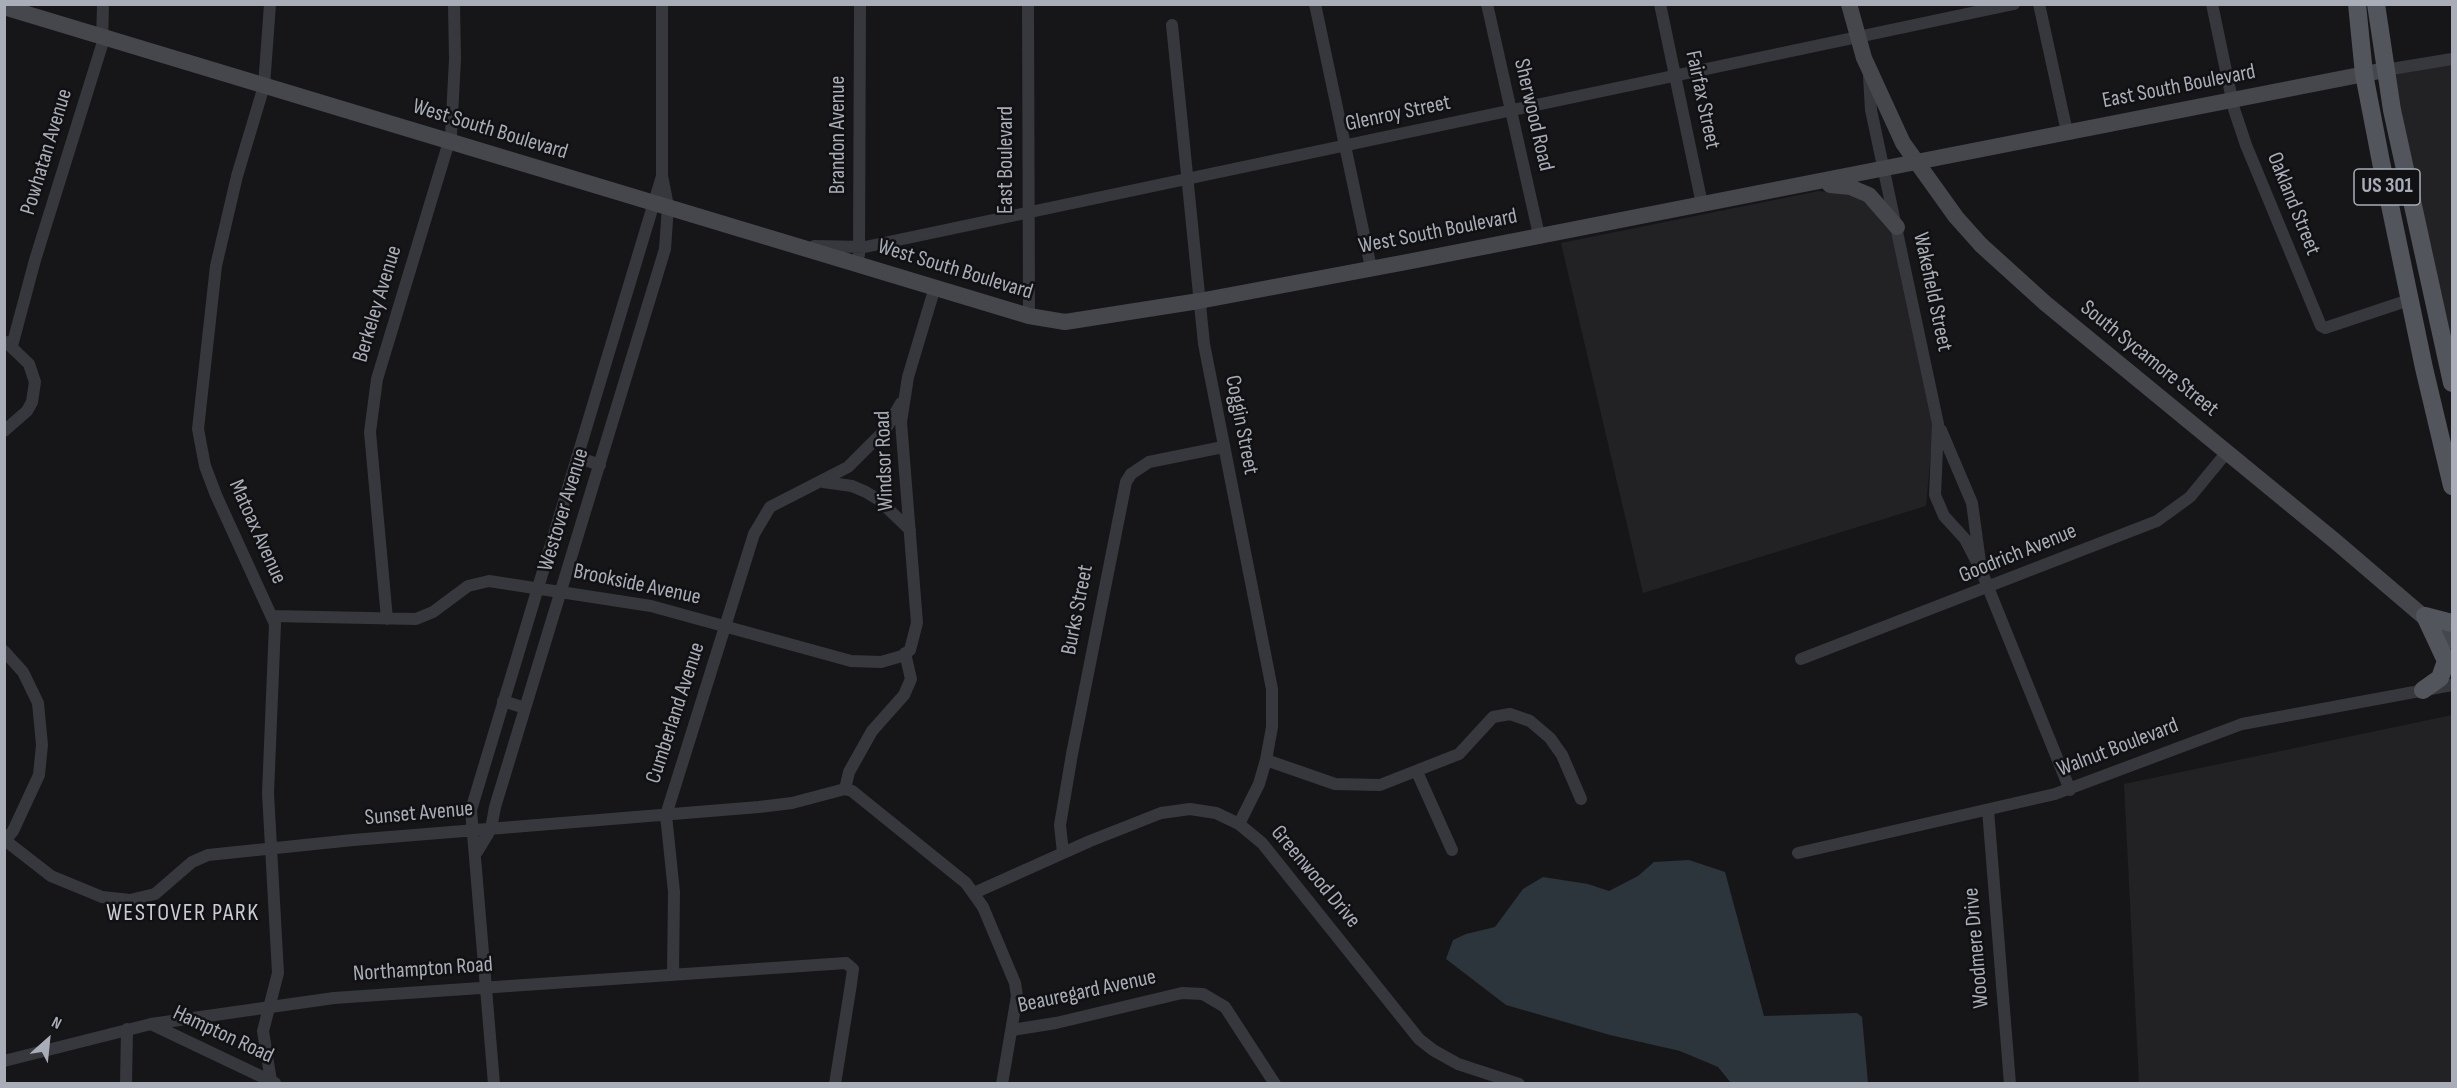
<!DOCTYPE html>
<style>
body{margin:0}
#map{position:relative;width:2457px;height:1088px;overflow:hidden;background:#161618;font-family:"Sofia Sans Condensed",sans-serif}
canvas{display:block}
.frame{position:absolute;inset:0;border:6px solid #a8adb8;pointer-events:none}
.north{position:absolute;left:18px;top:1010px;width:60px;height:60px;-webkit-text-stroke:4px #111113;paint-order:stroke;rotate:27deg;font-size:16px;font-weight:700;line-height:24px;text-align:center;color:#a8adb8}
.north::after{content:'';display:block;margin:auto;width:21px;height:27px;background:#a8adb8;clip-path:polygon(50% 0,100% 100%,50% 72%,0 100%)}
</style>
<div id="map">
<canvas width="2457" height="1088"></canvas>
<div class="frame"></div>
<div class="north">N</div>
</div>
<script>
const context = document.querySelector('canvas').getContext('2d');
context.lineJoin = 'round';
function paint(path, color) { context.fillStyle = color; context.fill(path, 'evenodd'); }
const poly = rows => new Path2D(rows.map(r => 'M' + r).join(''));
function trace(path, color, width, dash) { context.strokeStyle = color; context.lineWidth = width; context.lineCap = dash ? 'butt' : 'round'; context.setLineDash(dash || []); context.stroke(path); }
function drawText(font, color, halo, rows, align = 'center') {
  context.font = font + ' "Sofia Sans Condensed",sans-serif'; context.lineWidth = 5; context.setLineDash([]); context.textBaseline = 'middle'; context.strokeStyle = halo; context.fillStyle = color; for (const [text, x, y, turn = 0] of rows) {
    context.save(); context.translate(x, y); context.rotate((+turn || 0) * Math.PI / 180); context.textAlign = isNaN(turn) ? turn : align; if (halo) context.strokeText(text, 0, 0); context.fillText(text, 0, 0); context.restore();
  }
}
const built = poly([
 [2452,61,2452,377,2385,70],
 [1819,191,1854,196,1872,205,1890,228,1933,429,1926,506,1643,593,1561,243],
 [2452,715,2452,1083,2139,1083,2124,784]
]);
const water = poly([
 [1689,860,1725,872,1764,1016,1857,1013,1862,1017,1868,1083,1731,1083,1718,1067,1680,1051,1610,1035,1506,1005,1446,959,1453,940,1466,934,1495,927,1523,889,1543,877,1588,884,1609,891,1638,876,1654,862]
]);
const street = poly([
 [270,4,264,86,237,176,216,266,198,429,205,466,216,495,275,624,268,793,278,973,263,1031,271,1081],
 [1028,4,1029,316],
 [1315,4,1371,268],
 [1487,4,1539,235],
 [1660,4,1702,204],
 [2039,4,2067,132],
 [2212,4,2234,109,2246,145,2321,326,2325,328,2409,300],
 [1172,25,1204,344,1272,689,1272,727,1266,760,1259,784,1239,824],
 [2385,70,2452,59],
 [1869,76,1871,110,1938,424,1935,495,1944,516,1965,539,1981,570,2070,790],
 [814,246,865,247,2014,4],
 [859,255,860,4],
 [12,346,35,260,102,45,103,4],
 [1941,430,1972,503,1980,562],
 [4,431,27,411,32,402,35,382,29,364,6,342],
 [577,457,600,465],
 [823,482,852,486,866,492,879,500,910,530],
 [273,616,416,619,433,612,468,586,489,581,651,606,851,661,881,662,902,656,910,650,917,623,901,422,908,377,935,287],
 [387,619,370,432,377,379,451,135,455,59,454,4],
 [4,651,23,672,38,703,42,745,39,775,13,831,4,842],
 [1801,659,2157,521,2190,497,2227,452],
 [503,701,525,708],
 [1266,760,1335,784,1380,785,1459,754,1493,717,1510,714,1530,721,1550,738,1562,755,1581,799],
 [1417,772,1452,850],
 [845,789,849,772,872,731,904,695,911,679,905,653],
 [1988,810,2010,1084],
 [6,841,51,876,102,897,130,900,155,894,192,862,208,855,353,840,759,807,792,803,845,789,852,791,966,883,983,907,1015,983,1017,996,1002,1084],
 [477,852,491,829,495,807,665,249,668,206,662,176,662,4],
 [1063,853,1060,825,1072,754,1126,482,1131,474,1149,462,1223,447],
 [1798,853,2055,794,2242,724,2452,685],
 [974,893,1090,841,1161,813,1190,809,1216,813,1239,824,1262,843,1419,1039,1433,1050,1458,1064,1519,1084],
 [673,974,674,892,666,815,754,534,770,507,848,467,885,430,901,403],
 [151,1024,275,1083],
 [1012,1030,1056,1023,1182,993,1203,994,1225,1007,1275,1084],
 [4,1061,151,1024,334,998,846,963,853,969,851,984,835,1084],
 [126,1084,127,1029],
 [494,1084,471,810,662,176]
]);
const secondary = poly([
 [1849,4,1864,58,1903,143,1956,217,1981,245,2045,303,2335,541,2452,641],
 [4,7,1029,316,1065,322,1199,301,1412,261,2385,70],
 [1830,185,1850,187,1869,195,1897,227]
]);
const primary = poly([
 [2357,4,2364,74,2381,162,2424,368,2452,486],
 [2376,4,2392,110,2452,383],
 [2425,616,2452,623],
 [2423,690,2440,678,2446,661,2425,616]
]);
const shields = [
 [2387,187,66]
];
const shieldNames = [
 ["US 301",2387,187]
];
const streetNames = [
 ["East South Boulevard",2179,87,-11],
 ["Fairfax Street",1702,100,78],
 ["Glenroy Street",1398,114,-12],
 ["Sherwood Road",1533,115,77],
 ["West South Boulevard",490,130,17],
 ["Brandon Avenue",838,135,-90],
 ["Powhatan Avenue",47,152,-73],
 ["East Boulevard",1006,160,-90],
 ["Oakland Street",2293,204,68],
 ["West South Boulevard",1438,232,-11],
 ["West South Boulevard",955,270,17],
 ["Wakefield Street",1932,292,78],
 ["Berkeley Avenue",378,304,-73],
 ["South Sycamore Street",2149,359,39],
 ["Coggin Street",1241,425,79],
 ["Windsor Road",885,461,-92],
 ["Westover Avenue",564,510,-73],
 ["Matoax Avenue",257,532,66],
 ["Goodrich Avenue",2018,554,-22],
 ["Brookside Avenue",637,585,12],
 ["Burks Street",1078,610,-79],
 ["Cumberland Avenue",676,713,-72],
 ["Walnut Boulevard",2118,748,-21],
 ["Sunset Avenue",419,814,-5],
 ["Greenwood Drive",1315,877,50],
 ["Woodmere Drive",1977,948,-95],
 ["Northampton Road",423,970,-4],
 ["Beauregard Avenue",1087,992,-12],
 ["Hampton Road",223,1035,25]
];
const neighbourhoodNames = [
 ["WESTOVER PARK",183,914]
];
paint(built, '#222225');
paint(water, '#2c353c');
trace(street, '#37383d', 12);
trace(secondary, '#45474d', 16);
trace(primary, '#53555c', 18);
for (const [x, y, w] of shields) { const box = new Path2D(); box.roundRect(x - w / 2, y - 18, w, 36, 4.5); context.fillStyle = '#111113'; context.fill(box); trace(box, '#a8adb8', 1.5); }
drawText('bold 21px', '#a8adb8', null, shieldNames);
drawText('22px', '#a8adb8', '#111113', streetNames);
context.letterSpacing = '1.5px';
drawText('24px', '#c9ccd4', '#111113', neighbourhoodNames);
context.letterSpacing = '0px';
</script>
